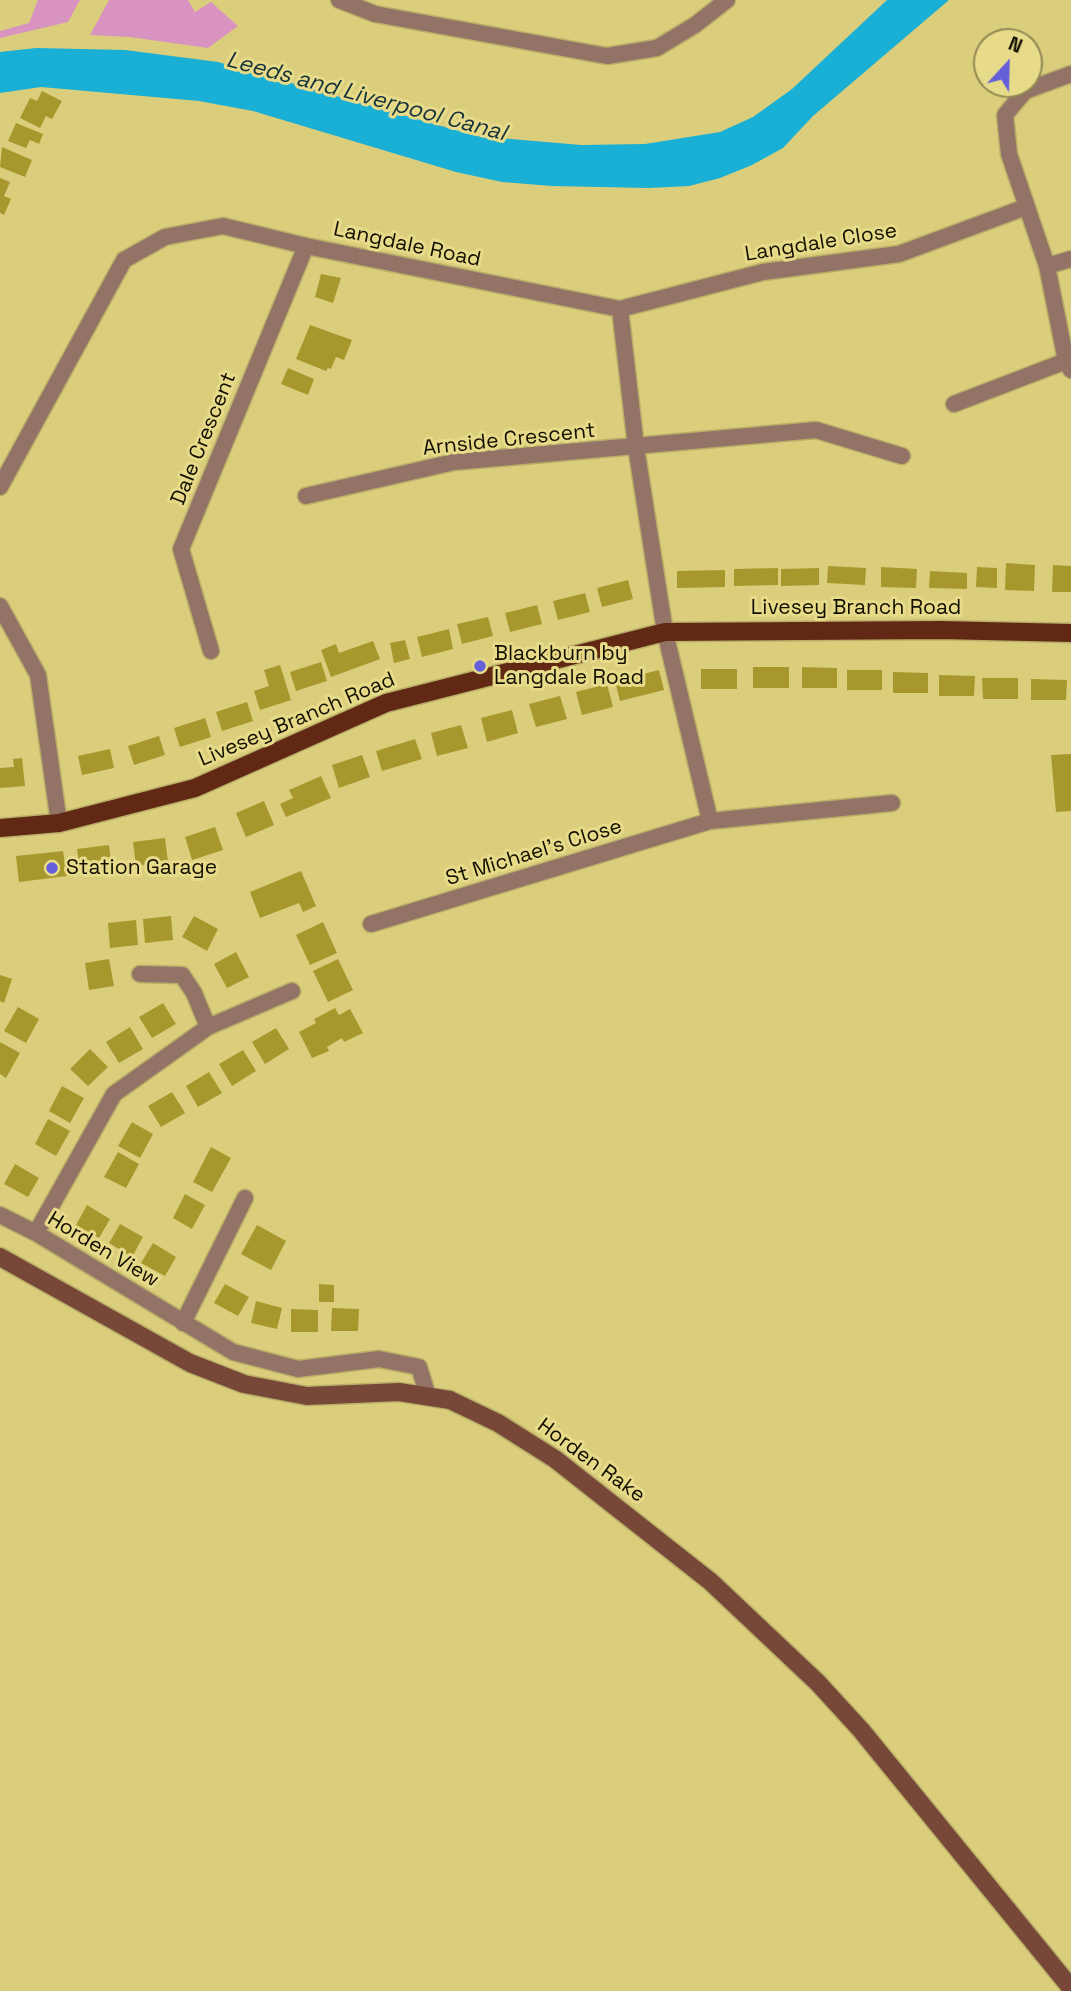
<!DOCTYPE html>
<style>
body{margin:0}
#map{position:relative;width:1071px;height:1991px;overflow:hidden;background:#dace7d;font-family:"Space Grotesk",sans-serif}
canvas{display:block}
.north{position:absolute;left:973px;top:28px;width:70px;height:70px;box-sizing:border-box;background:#e7db8a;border:2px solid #928953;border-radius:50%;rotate:22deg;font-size:19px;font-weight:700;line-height:28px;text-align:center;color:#130f00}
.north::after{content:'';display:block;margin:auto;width:24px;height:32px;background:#6560d9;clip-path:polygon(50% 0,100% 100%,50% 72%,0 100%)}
</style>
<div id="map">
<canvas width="1071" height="1991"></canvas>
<div class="north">N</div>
</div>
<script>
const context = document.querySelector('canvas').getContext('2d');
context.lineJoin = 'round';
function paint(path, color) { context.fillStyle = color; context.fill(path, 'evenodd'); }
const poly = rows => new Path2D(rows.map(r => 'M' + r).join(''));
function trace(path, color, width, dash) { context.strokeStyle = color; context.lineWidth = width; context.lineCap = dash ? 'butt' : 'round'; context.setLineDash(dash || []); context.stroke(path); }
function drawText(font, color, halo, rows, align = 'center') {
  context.font = font + ' "Space Grotesk",sans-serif'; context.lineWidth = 6; context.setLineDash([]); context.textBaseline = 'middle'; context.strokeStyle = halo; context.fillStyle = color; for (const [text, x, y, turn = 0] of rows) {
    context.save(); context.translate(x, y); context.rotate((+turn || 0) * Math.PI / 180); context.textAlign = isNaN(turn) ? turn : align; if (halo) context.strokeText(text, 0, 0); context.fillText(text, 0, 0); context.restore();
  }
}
const green = poly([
 [38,0,80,0,68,22,0,38,0,31,29,23],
 [109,0,188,0,195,12,211,2,238,26,208,48,130,37,90,35]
]);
const water = poly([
 [887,0,949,0,813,116,783,148,752,165,720,178,689,186,649,188,552,186,502,182,456,172,253,111,199,101,41,87,0,93,0,52,36,48,125,50,218,62,476,136,581,145,645,144,720,132,753,117,792,89]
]);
const building = poly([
 [42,91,62,101,52,119,46,116,40,128,20,118,30,98,37,101],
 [16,123,43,134,39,144,30,140,26,148,8,141],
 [2,147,32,160,25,177,0,167],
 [0,178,10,182,4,196,11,199,4,215,0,213],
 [321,274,341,278,333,303,315,297],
 [310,325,352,340,344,360,336,357,331,369,328,368,326,371,296,359],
 [288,368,314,379,308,395,281,384],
 [1006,563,1035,565,1034,591,1005,590],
 [1053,565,1071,566,1071,592,1052,592],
 [828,566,866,568,865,585,827,583],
 [881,567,917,569,916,588,881,587],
 [977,567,997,568,997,588,976,587],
 [778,568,778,585,734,586,734,569],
 [819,568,819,585,781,586,781,569],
 [725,570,725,587,677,588,677,571],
 [930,571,967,573,967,589,929,588],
 [628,580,633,599,602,607,597,588],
 [585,593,590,612,558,620,553,601],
 [537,605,542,624,510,632,505,613],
 [488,617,493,636,462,644,457,624],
 [449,629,453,649,422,657,417,637],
 [405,640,410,659,394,663,390,643],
 [373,641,380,659,331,677,321,650,336,644,339,653],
 [321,662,327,681,296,691,290,672],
 [280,665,291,700,260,710,254,691,269,686,264,670],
 [753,667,789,667,789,688,753,688],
 [802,667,837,668,837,688,802,688],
 [701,669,737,669,737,689,701,689],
 [659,670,664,690,620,701,615,681],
 [847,670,882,670,882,690,847,690],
 [893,672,928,673,928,693,893,693],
 [939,675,975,676,974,696,939,696],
 [982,678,1018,678,1018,699,983,699],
 [1031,679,1067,680,1066,700,1031,700],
 [607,684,613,707,582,715,576,692],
 [560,696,567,719,536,727,529,704],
 [247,702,253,721,222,731,216,712],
 [512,710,518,733,487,742,481,718],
 [205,718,211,737,180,747,174,728],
 [461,725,468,748,437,756,431,733],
 [159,736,165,755,134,765,128,746],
 [415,739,422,759,382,771,376,751],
 [110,749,114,768,82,775,78,756],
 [1071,754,1071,811,1056,812,1051,755],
 [362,755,370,777,339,788,332,765],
 [22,758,25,786,0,788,0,768,14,767,13,759],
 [321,776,331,798,286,817,280,804,293,798,289,790],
 [264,801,274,825,246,837,236,813],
 [215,827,223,850,192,860,185,837],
 [165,838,168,862,136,866,133,842],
 [109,845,112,869,80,872,77,849],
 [63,851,67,876,19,882,16,856],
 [301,871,316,906,303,912,299,903,260,918,250,892],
 [171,916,173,940,145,943,143,919],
 [194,916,218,929,207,951,182,937],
 [136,920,138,945,110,948,108,923],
 [323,922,337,953,310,965,296,935],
 [236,952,249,977,227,988,214,964],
 [109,959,114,986,89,990,85,963],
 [338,959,353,990,328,1002,313,971],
 [0,975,12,979,4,1003,0,1001],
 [163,1003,176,1024,152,1038,139,1017],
 [18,1007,39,1019,26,1043,4,1031],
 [335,1008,339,1015,350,1009,363,1033,344,1042,342,1038,327,1047,329,1051,312,1058,299,1032,316,1023,314,1019],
 [130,1027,143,1049,119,1063,106,1042],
 [276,1028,289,1049,265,1064,252,1042],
 [0,1042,20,1053,6,1078,0,1074],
 [90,1049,108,1067,88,1086,70,1069],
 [243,1050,256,1071,232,1086,219,1064],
 [209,1072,222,1093,198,1107,186,1086],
 [62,1086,84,1098,70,1123,49,1111],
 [172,1092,185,1113,161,1127,148,1106],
 [48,1119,70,1131,56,1156,35,1144],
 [132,1122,153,1134,140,1158,118,1146],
 [211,1147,231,1158,212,1192,193,1182],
 [118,1152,139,1164,126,1188,104,1177],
 [15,1164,39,1178,28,1197,4,1184],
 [185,1194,205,1205,192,1229,173,1218],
 [87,1205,110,1219,99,1238,76,1225],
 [120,1224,143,1237,132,1257,109,1243],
 [257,1225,286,1241,271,1270,241,1254],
 [153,1243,176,1257,165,1276,141,1263],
 [225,1284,249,1297,238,1316,214,1303],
 [319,1284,334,1285,334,1302,319,1302],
 [256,1301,282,1308,277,1329,251,1323],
 [332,1308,359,1309,358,1331,331,1331],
 [291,1309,318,1310,318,1332,291,1332]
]);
const street = poly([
 [339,0,375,14,607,56,657,48,695,25,727,0],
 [1071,74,1025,91,1005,115,1009,154,1047,266,1066,361,1071,370],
 [1047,266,1071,259],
 [620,309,763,272,899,254,1026,207],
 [954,404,1066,361],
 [0,487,124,260,165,237,223,226,306,246,620,309,636,447,665,632,710,821],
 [306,496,454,462,816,430,902,456],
 [0,606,38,675,59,823],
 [211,651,181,549,306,246],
 [371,924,710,821,892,803],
 [140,974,182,975,194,993,208,1027],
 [0,1215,36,1233,233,1352,298,1369,379,1359,419,1367,428,1396],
 [36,1233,114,1094,208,1027,292,991],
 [183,1323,245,1198]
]);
const secondary = poly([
 [0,1257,190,1363,244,1384,307,1396,399,1392,450,1400,498,1423,555,1459,711,1582,818,1683,861,1730,1071,1988]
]);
const primary = poly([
 [0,828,59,823,195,788,386,703,665,632,940,630,1071,633]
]);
const markers = [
 [480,666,7,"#6560d9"],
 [52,868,7,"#6560d9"]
];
const streetNames = [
 ["Langdale Close",821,243,-9],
 ["Langdale Road",407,245,12],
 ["Dale Crescent",204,439,-68],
 ["Arnside Crescent",509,440,-6],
 ["Livesey Branch Road",856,608],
 ["Livesey Branch Road",297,720,-23],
 ["St Michael's Close",534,853,-17],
 ["Horden View",103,1250,31],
 ["Horden Rake",591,1461,36]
];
const poiNames = [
 ["Blackburn by",494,654],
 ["Langdale Road",494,678],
 ["Station Garage",66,868]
];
const waterNames = [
 ["Leeds and Liverpool Canal",366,97,15]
];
paint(green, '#d893c0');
paint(water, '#1aafd4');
paint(building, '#a7982d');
trace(street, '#baaf69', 19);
trace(secondary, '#baaf69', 21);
trace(primary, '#baaf69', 21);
trace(street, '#947367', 16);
trace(secondary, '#774837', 18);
trace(primary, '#612914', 18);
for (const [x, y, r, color] of markers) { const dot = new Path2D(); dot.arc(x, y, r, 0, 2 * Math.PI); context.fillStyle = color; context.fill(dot); trace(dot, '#e7db8a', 2.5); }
drawText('21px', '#130f00', '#e7db8a', streetNames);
drawText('21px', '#130f00', '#e7db8a', poiNames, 'left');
drawText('italic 23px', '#17333c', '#e7db8a', waterNames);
</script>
